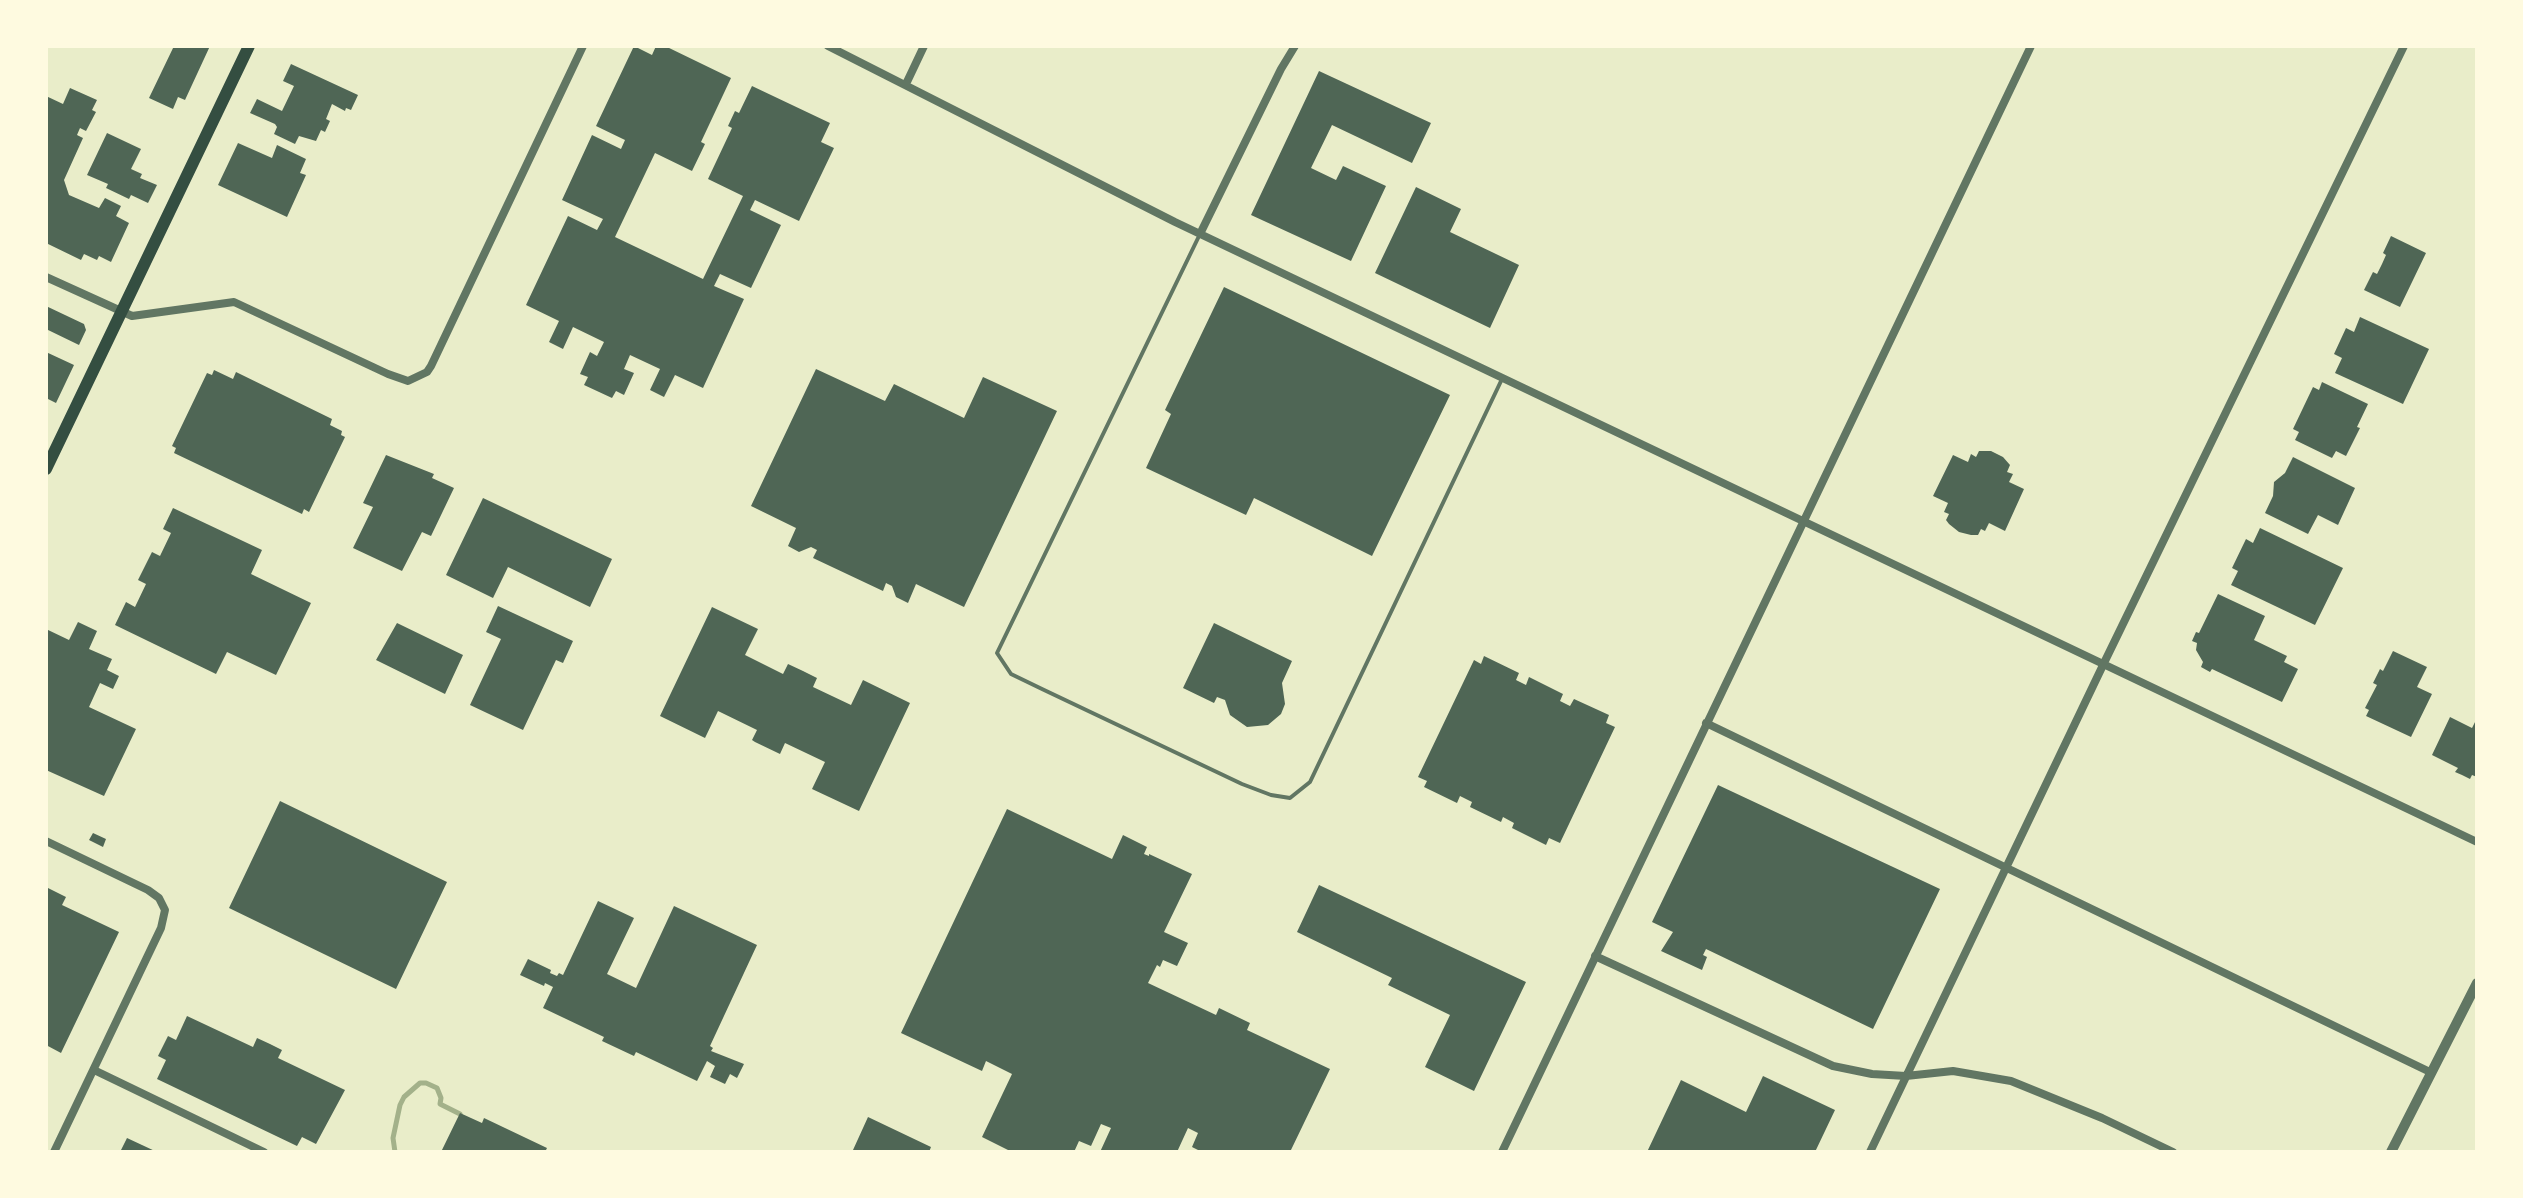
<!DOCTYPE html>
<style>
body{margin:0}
#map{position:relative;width:2523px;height:1198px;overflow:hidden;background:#e9edc9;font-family:Roboto,sans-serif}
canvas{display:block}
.frame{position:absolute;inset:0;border:48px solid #fefae0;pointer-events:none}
</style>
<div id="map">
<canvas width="2523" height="1198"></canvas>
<div class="frame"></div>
</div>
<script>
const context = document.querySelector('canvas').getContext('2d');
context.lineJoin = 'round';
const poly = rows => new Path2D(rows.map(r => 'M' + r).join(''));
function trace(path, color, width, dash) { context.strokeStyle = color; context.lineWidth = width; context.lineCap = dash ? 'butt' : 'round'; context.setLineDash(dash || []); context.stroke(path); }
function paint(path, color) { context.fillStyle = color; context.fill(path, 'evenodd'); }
const stream = poly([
 [395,1152,393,1138,400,1105,404,1097,420,1083,426,1083,437,1088,441,1098,440,1104,460,1114]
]);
const building = poly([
 [174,46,210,46,185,100,178,97,173,109,149,98],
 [634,46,652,55,656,46,665,46,731,78,701,142,705,144,692,171,655,153,615,237,703,279,743,196,708,179,732,128,728,126,735,111,739,113,752,86,830,123,821,142,834,148,799,221,755,200,750,210,781,225,751,288,720,274,714,286,744,299,703,388,675,375,664,397,650,390,660,369,630,355,624,369,634,373,624,395,616,391,612,398,584,385,588,377,580,374,590,352,597,356,604,342,573,327,563,349,549,342,559,321,526,305,568,216,597,230,603,219,562,200,592,135,621,149,625,140,596,126],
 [291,64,358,95,351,110,346,108,345,111,332,104,326,119,330,121,325,132,321,130,316,141,299,136,295,144,274,134,277,127,275,124,250,113,257,99,282,111,294,86,283,81],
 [1319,71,1431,123,1412,163,1332,125,1311,168,1336,180,1343,166,1386,186,1351,261,1251,215],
 [70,88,97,100,92,110,96,112,86,131,80,128,77,135,83,138,64,180,69,195,99,208,105,198,121,206,116,216,129,223,111,262,99,256,97,260,84,254,81,260,46,243,46,96,63,104],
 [107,133,141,149,131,169,142,174,140,178,157,185,148,203,131,195,129,199,106,188,108,184,87,175],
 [238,143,272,158,277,145,306,159,300,173,306,175,287,217,218,185],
 [1416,187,1461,209,1450,232,1519,265,1490,328,1375,273],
 [2391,236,2426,253,2400,307,2364,290,2373,272,2377,274,2382,264,2386,255,2383,253],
 [1224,287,1450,395,1372,556,1254,498,1246,515,1146,468,1171,414,1165,410],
 [46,306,84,324,86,330,79,345,46,329],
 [2360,317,2429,349,2403,404,2335,373,2342,358,2334,354,2346,328,2354,332],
 [46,352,74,365,56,403,46,398],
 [816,369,885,401,894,384,964,418,983,377,1057,411,964,607,916,584,908,603,896,597,892,586,886,583,883,591,813,558,817,550,811,547,799,552,788,546,796,528,751,506],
 [214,370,233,379,236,372,332,419,330,425,342,431,341,435,345,437,309,512,304,509,302,514,174,453,176,448,172,446,207,373,212,375],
 [2322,382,2368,404,2357,427,2360,428,2346,456,2336,451,2332,458,2295,440,2299,432,2293,429,2313,387,2319,390],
 [1979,451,1991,451,2003,457,2010,465,2007,472,2013,474,2009,482,2024,489,2005,531,1989,523,1985,531,1981,529,1978,535,1971,535,1959,532,1949,524,1946,520,1949,514,1944,512,1948,503,1933,496,1953,455,1968,462,1971,454,1976,457],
 [386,455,434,474,432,478,454,488,431,536,422,532,402,571,353,548,373,507,363,503],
 [2293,457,2355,488,2338,525,2318,515,2308,534,2265,513,2273,496,2274,482,2285,473],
 [483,498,612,559,590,607,508,567,493,598,446,575],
 [173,508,262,550,251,574,311,603,276,675,227,652,216,674,115,625,126,602,135,607,146,584,138,580,152,552,160,556,171,533,163,529],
 [2260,528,2343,568,2315,625,2231,585,2238,571,2232,568,2246,539,2253,543],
 [2218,594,2265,616,2254,640,2287,656,2284,662,2298,669,2282,702,2212,669,2210,672,2201,667,2203,662,2196,650,2197,643,2192,641,2196,632,2199,633],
 [498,606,573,641,563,663,556,660,523,730,470,705,501,639,486,632],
 [712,607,758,629,745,655,783,674,788,664,803,671,817,678,813,687,851,705,863,680,910,703,859,811,812,789,825,762,785,743,780,754,755,742,752,740,757,730,718,711,705,738,660,716],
 [78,622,97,631,89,649,112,659,107,670,119,676,113,689,100,683,89,707,136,729,104,796,46,770,46,629,69,640],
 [397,623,463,655,445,694,376,660],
 [1214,623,1292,661,1282,683,1285,704,1281,714,1268,725,1247,727,1230,715,1225,700,1217,697,1214,703,1183,688],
 [2393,651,2427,667,2417,687,2432,694,2411,737,2366,716,2369,710,2365,708,2377,685,2373,683,2380,669,2383,671],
 [1484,656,1519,673,1516,680,1526,685,1529,677,1563,694,1560,701,1570,706,1574,699,1609,715,1606,723,1615,727,1560,843,1549,838,1546,845,1512,828,1514,823,1503,817,1501,822,1470,807,1472,802,1460,796,1457,803,1424,787,1427,781,1418,777,1474,660,1481,664],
 [2450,717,2472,728,2477,718,2477,777,2472,775,2470,779,2462,775,2455,772,2458,768,2432,755],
 [1718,785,1940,889,1873,1029,1706,949,1703,955,1707,957,1702,970,1661,951,1673,932,1652,922],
 [280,801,447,882,396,989,229,908],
 [1007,809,1112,859,1123,835,1147,847,1144,854,1149,856,1149,854,1192,874,1164,932,1188,943,1177,966,1163,960,1160,967,1157,965,1148,983,1216,1015,1219,1008,1250,1023,1247,1030,1330,1069,1290,1152,1202,1152,1192,1147,1198,1133,1188,1128,1177,1152,1100,1152,1111,1128,1101,1124,1091,1146,1079,1141,1074,1152,1012,1152,982,1137,1012,1074,986,1061,982,1071,901,1033],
 [93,833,106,839,103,847,89,840],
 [1319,885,1526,982,1474,1091,1425,1067,1450,1015,1388,985,1392,978,1297,932],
 [46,887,66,897,62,905,119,932,61,1053,46,1045],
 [598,901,634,918,607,974,636,988,674,906,757,945,710,1046,713,1048,711,1051,744,1064,737,1078,730,1074,725,1084,710,1077,715,1066,707,1061,697,1081,636,1052,634,1056,602,1041,604,1037,543,1008,553,987,545,983,544,986,520,975,528,959,551,970,550,973,557,976,559,973,563,975],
 [187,1016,253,1047,257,1038,270,1044,282,1050,278,1058,345,1090,316,1144,302,1137,297,1146,157,1079,166,1060,158,1056,168,1036,176,1040],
 [1763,1076,1835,1110,1815,1152,1647,1152,1681,1080,1746,1112],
 [460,1113,482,1123,484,1118,547,1148,545,1152,441,1152],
 [868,1117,931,1147,929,1152,858,1152,853,1150],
 [127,1138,157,1152,120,1152]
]);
const service = poly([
 [1200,234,997,653,1011,674,1042,689,1242,784,1271,795,1290,798,1310,782,1502,379]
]);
const minor = poly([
 [828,46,1175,222,2477,842],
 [906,84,924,46],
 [1200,234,1281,69,1295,46],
 [46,277,132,316,234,302,388,374,408,381,427,372,431,366,583,46],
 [1706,723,2430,1072],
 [46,841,148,890,159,898,165,910,161,928,54,1152],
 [1595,956,1833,1066,1872,1074,1906,1076,1953,1071,2011,1081,2102,1118,2173,1152],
 [94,1070,264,1152],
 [1502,1152,2031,46],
 [1870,1152,2104,663,2404,46]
]);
const tertiary = poly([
 [2391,1152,2477,983]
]);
const secondary = poly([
 [46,469,249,46]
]);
trace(stream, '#a3b18a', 5);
paint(building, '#4f6655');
trace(service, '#617663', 4);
trace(minor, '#617663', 8);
trace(tertiary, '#617663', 10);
trace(secondary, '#344e41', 12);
</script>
